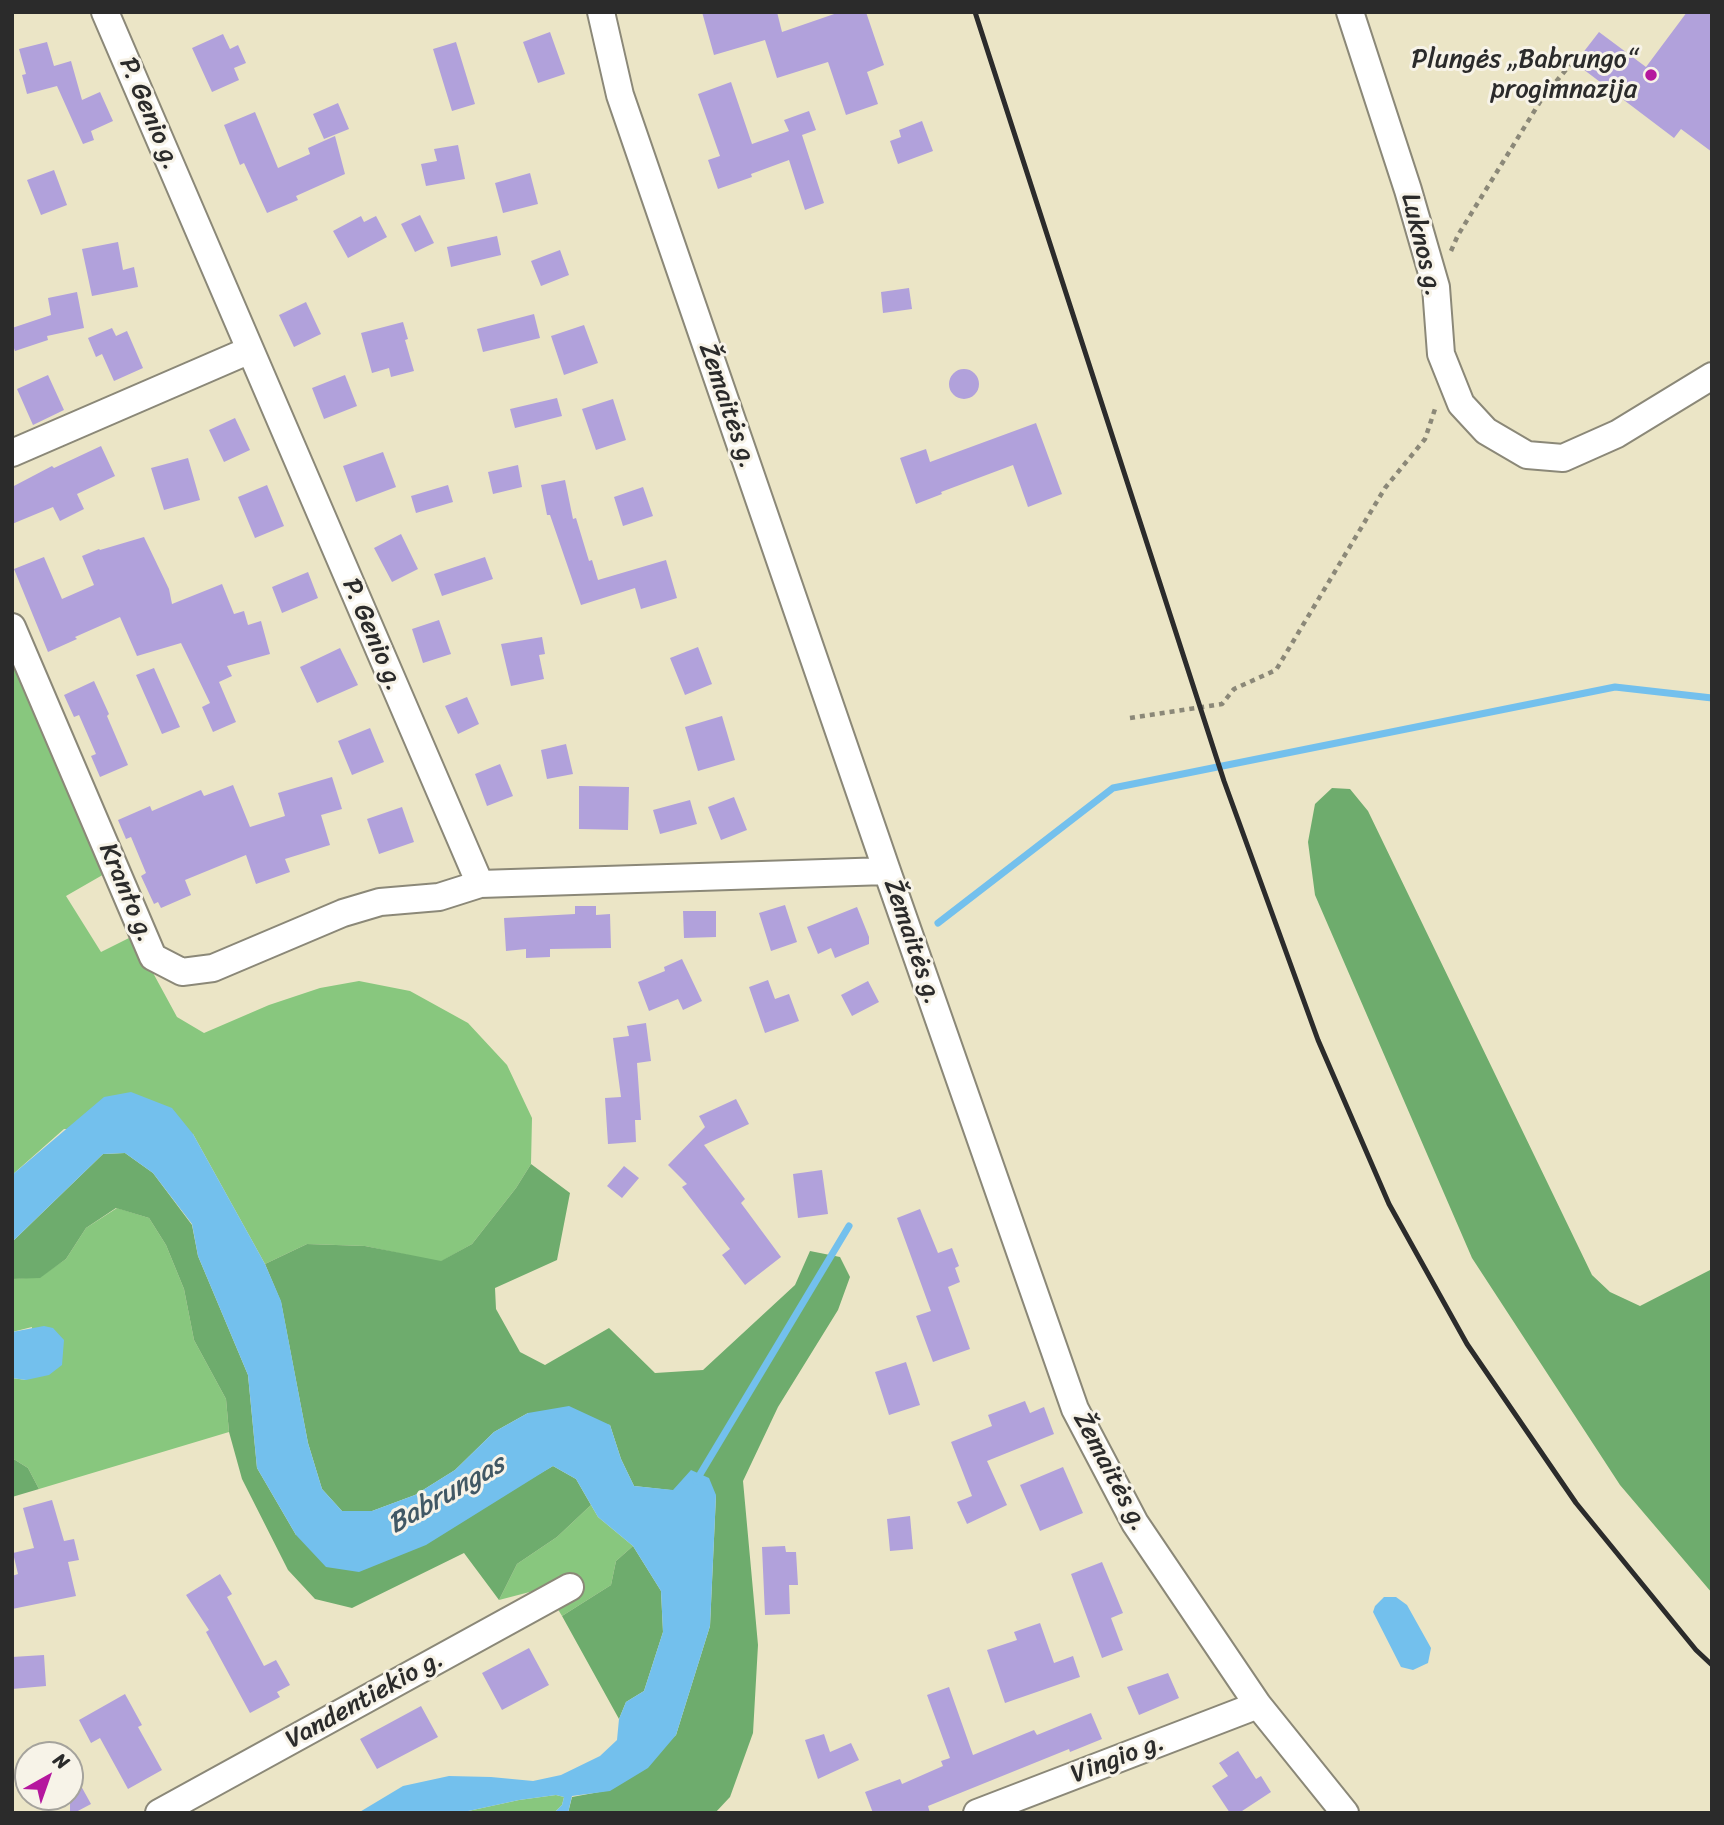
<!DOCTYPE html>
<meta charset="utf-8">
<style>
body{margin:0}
#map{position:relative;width:1724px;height:1825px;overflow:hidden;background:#ebe5c6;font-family:Sriracha,sans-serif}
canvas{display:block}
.frame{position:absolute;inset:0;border:14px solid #2b2b2b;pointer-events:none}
.north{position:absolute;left:14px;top:1741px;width:70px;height:70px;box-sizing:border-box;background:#f7f3e8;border:2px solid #a5a39c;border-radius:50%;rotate:40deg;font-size:19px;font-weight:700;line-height:28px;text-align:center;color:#2b2b2b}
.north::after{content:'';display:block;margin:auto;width:24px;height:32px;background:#b5179e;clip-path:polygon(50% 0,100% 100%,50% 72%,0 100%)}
</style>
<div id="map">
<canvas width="1724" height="1825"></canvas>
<div class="frame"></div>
<div class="north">N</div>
</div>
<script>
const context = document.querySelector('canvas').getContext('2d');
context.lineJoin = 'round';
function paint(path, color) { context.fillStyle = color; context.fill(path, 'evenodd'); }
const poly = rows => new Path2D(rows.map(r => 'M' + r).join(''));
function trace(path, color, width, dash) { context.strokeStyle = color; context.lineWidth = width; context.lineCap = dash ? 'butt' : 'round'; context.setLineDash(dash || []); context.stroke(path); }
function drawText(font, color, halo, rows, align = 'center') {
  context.font = font + ' Sriracha,sans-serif'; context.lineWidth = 6; context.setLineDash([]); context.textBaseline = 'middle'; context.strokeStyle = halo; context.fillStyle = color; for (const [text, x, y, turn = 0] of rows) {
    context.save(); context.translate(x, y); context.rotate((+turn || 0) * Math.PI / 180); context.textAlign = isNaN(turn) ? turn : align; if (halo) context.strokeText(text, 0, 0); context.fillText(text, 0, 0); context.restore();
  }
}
const green = poly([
 [12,652,106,873,66,896,101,952,133,936,177,1017,204,1033,269,1005,320,988,359,981,410,991,468,1023,507,1065,532,1118,531,1164,516,1188,472,1244,440,1262,365,1246,307,1244,265,1264,193,1134,64,1129,12,1175],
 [117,1208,149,1218,166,1245,184,1289,194,1340,226,1399,229,1432,39,1489,28,1468,12,1458,12,1378,26,1380,32,1327,12,1332,12,1279,40,1277,66,1259,86,1228],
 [591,1505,598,1517,633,1546,616,1561,611,1585,562,1616,545,1588,499,1600,517,1564,557,1537],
 [556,1795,564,1797,562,1805,554,1813,459,1813,519,1800]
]);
const forest = poly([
 [1332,788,1350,789,1368,811,1592,1275,1610,1292,1640,1306,1712,1269,1712,1593,1620,1485,1472,1258,1315,895,1308,842,1315,804],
 [125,1153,153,1173,192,1225,198,1256,248,1375,257,1468,296,1535,511,1490,553,1466,576,1479,591,1505,557,1537,517,1564,499,1600,464,1553,352,1608,315,1599,288,1570,242,1479,229,1432,226,1399,194,1340,184,1289,166,1245,149,1218,116,1208,86,1228,66,1259,40,1278,12,1279,12,1242,103,1154],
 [531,1164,570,1193,557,1260,495,1288,496,1309,520,1352,545,1365,609,1328,655,1373,703,1370,795,1285,810,1251,840,1257,850,1277,838,1310,778,1407,743,1481,758,1645,753,1733,730,1797,715,1813,568,1813,572,1797,610,1790,676,1735,710,1626,716,1495,634,1486,621,1459,610,1425,528,1413,494,1432,455,1470,415,1495,372,1511,342,1511,322,1489,308,1443,281,1302,265,1264,307,1244,365,1246,441,1261,472,1244,516,1188],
 [12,1458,28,1468,39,1489,12,1497],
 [633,1546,661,1591,663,1632,644,1691,626,1702,619,1719,562,1616,611,1585,616,1561]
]);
const water = poly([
 [131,1092,172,1108,193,1134,265,1264,281,1301,308,1443,322,1489,342,1511,372,1511,415,1495,455,1470,494,1432,528,1413,569,1406,610,1425,621,1459,634,1486,673,1490,691,1470,709,1478,716,1495,710,1626,676,1735,648,1768,610,1791,572,1796,568,1813,554,1813,562,1805,564,1797,556,1795,519,1800,459,1813,358,1813,403,1786,449,1776,491,1777,533,1781,561,1775,600,1756,617,1740,619,1719,626,1702,644,1691,663,1632,661,1591,633,1546,598,1517,576,1479,553,1466,426,1545,359,1572,326,1567,296,1535,257,1468,248,1375,198,1256,192,1224,153,1173,125,1153,103,1154,12,1242,12,1175,104,1097],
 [44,1326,53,1328,64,1340,62,1365,49,1375,26,1380,12,1378,12,1332],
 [1384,1597,1396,1597,1407,1605,1431,1648,1428,1663,1413,1670,1401,1667,1373,1612,1375,1606]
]);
const stream = poly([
 [938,923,1113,788,1615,687,1712,698],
 [696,1481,849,1226]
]);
const building = poly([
 [702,12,777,12,782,32,840,12,866,12,884,65,867,72,878,104,846,115,828,62,777,78,765,40,714,55],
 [1687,12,1712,12,1712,152,1681,129,1674,138,1575,63,1599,32,1646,67],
 [550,32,565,74,538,83,523,42],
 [223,34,230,49,238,45,246,63,234,68,239,80,212,92,192,48],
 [47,42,54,66,71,61,82,100,100,92,113,121,91,131,94,140,83,144,57,86,27,94,22,75,26,74,19,49],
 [456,42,475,104,452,111,433,49],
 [731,82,752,144,789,131,784,120,809,111,816,130,802,135,824,203,805,210,789,160,751,174,752,177,718,189,708,160,720,156,698,94],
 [338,103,349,129,324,139,313,114],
 [255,112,278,168,310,154,308,148,335,136,345,174,296,196,298,200,267,213,244,163,240,165,224,125],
 [922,121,933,151,898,164,890,141,901,137,899,130],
 [458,145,465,179,426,186,421,164,437,161,434,149],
 [54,170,67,205,41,215,27,180],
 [530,173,538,204,503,213,495,183],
 [420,215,434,243,415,252,401,224],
 [361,216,364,222,376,216,387,237,348,258,333,231],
 [497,236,501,255,451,267,447,247],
 [118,242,123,270,134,267,138,287,92,296,82,249],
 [560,250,569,275,541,286,531,261],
 [909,288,912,309,883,313,881,292],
 [77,292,84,328,47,336,48,340,15,351,12,343,12,328,51,315,48,298],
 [306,302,321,334,294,347,279,315],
 [534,314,540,338,483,352,477,329],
 [403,322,408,339,405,340,414,371,391,377,389,368,372,373,361,333],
 [584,325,598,363,564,375,551,336],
 [112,328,116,336,127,331,143,368,114,381,102,354,96,357,88,338],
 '949 384a15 15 0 1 1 30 0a15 15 0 1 1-30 0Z',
 [48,375,64,410,33,425,17,389],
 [345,375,357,406,324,419,312,388],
 [557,398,562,416,515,428,510,409],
 [613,399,626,440,596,450,582,409],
 [235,418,250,450,224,462,209,430],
 [1036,423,1062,494,1028,507,1013,465,941,492,942,494,916,504,900,458,926,449,930,462],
 [101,446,115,476,77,494,84,509,60,521,53,507,12,524,12,487,52,466,54,468],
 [383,452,396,487,356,502,343,466],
 [188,458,200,500,164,510,151,468],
 [518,465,522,487,493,494,488,472],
 [565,480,573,519,576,518,589,561,592,560,598,580,666,560,677,598,641,609,635,588,581,605,550,515,547,515,541,485],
 [267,485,284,526,255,538,238,497],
 [448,485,453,502,416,513,411,496],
 [643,487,653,516,623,526,614,497],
 [401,534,418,569,392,582,374,548],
 [144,537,169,589,172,604,222,584,234,614,244,611,248,625,261,621,270,654,227,666,232,676,219,682,236,722,213,732,202,707,210,703,181,643,137,656,120,617,75,637,77,639,48,652,14,569,44,557,62,599,94,585,82,556,99,549,100,550],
 [485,557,493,579,442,596,434,574],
 [308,572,318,598,282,613,272,587],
 [439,620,451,654,423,663,412,629],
 [542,637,545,654,539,655,544,679,511,686,501,644],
 [698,647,712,684,685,695,670,658],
 [340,648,358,685,317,703,300,667],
 [154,668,180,727,162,734,136,675],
 [94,681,109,714,107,716,128,765,100,777,91,756,96,754,79,715,74,717,64,695],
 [467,697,479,724,458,734,445,706],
 [722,716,735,760,698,771,685,727],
 [370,728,384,762,352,775,338,741],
 [566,744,573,774,547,779,541,750],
 [500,764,513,796,487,806,475,774],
 [332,777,342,809,321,815,330,845,285,859,290,872,256,884,246,855,185,880,191,895,161,908,158,902,154,904,141,876,146,873,131,837,126,839,118,820,150,806,152,811,201,790,204,796,233,785,250,827,285,816,278,793],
 [579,786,629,787,628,830,579,829],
 [734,797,747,830,721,840,708,807],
 [690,800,697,824,660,834,653,810],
 [402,807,414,842,379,854,367,819],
 [785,905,797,942,771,951,759,913],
 [575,906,596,906,596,915,610,914,611,948,550,949,550,957,526,958,526,949,506,951,504,918,575,914],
 [857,907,869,937,869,944,835,958,831,948,818,954,807,927],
 [683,911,716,911,716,937,684,938],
 [682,959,702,1001,683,1010,678,999,649,1011,638,982,665,971,664,967],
 [768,980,775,999,789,994,799,1021,765,1033,749,987],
 [868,981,879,1002,852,1016,841,995],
 [646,1023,651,1061,637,1063,641,1120,635,1120,636,1142,608,1144,605,1098,621,1097,613,1038,629,1036,627,1026],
 [736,1099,749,1124,704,1145,745,1199,741,1203,781,1257,745,1285,722,1255,730,1249,682,1187,687,1184,668,1165,705,1127,699,1116],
 [624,1166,639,1178,622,1198,607,1186],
 [822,1170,828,1214,798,1218,793,1174],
 [920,1209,938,1253,952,1248,959,1266,955,1268,960,1282,948,1287,970,1349,933,1362,916,1316,931,1311,897,1218],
 [906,1362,920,1405,889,1415,875,1372],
 [1025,1401,1030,1413,1044,1407,1054,1434,987,1461,1007,1505,967,1524,957,1502,972,1496,951,1442,992,1426,988,1415],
 [1063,1467,1083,1513,1040,1531,1020,1485],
 [52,1500,64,1541,74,1539,79,1560,68,1562,76,1596,12,1609,12,1576,18,1574,13,1553,34,1548,23,1508],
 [910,1516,913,1549,890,1551,887,1519],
 [785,1546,786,1552,796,1552,798,1585,789,1585,790,1614,765,1615,762,1547],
 [1102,1562,1123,1613,1111,1618,1123,1650,1102,1658,1071,1574],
 [220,1574,232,1594,227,1597,264,1666,276,1660,290,1685,277,1692,280,1697,250,1713,206,1632,209,1630,186,1595],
 [1040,1623,1054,1663,1073,1656,1080,1677,1005,1703,987,1650,1017,1640,1014,1632],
 [529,1648,549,1685,502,1710,482,1673],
 [44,1655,46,1686,12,1689,12,1657],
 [1168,1673,1179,1698,1139,1715,1127,1687],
 [949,1687,973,1755,1034,1730,1037,1735,1091,1713,1102,1739,1070,1752,1069,1749,928,1806,930,1813,873,1813,865,1792,900,1779,902,1784,943,1766,941,1761,950,1758,927,1695],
 [125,1694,142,1725,138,1727,162,1770,128,1789,100,1738,91,1743,79,1720],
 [421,1706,438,1737,377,1769,360,1739],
 [824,1734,830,1752,851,1743,859,1760,818,1779,805,1740],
 [1238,1751,1256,1779,1261,1776,1271,1792,1239,1813,1230,1813,1212,1786,1228,1776,1219,1763],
 [70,1766,91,1804,74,1813,70,1813]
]);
const path = poly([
 [1451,251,1458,235,1543,97,1570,65],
 [1130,718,1222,704,1234,689,1276,670,1385,488,1425,439,1436,406]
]);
const minor = poly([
 [105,12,480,884,887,871],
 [601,12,620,95,887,871,1075,1409,1135,1523,1258,1705,1345,1813],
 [1350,12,1408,190,1436,287,1441,354,1461,404,1486,431,1527,455,1563,458,1617,434,1712,376],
 [12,453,250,350],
 [12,627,153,957,182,972,213,968,343,913,380,902,439,897,480,884],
 [159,1813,570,1587],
 [977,1813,1258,1705]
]);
const rail = poly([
 [975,12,1224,781,1318,1040,1389,1204,1467,1344,1576,1503,1696,1650,1712,1665]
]);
const markers = [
 [1651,75,7,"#b5179e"]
];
const poiNames = [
 ["Plungės „Babrungo“",1637,60],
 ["progimnazija",1637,90]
];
const streetNames = [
 ["P. Genio g.",149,114,67],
 ["Luknos g.",1421,245,76],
 ["Žemaitės g.",727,406,71],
 ["P. Genio g.",372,635,67],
 ["Kranto g.",126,893,67],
 ["Žemaitės g.",912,942,71],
 ["Žemaitės g.",1110,1472,62],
 ["Vandentiekio g.",365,1700,-29],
 ["Vingio g.",1118,1759,-21]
];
const waterNames = [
 ["Babrungas",447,1495,-30]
];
paint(green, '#88c77e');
paint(forest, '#6eac6d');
paint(water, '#73c0ed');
trace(stream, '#73c0ed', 7);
paint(building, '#b1a1db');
trace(minor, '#8b8878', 30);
trace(path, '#8b8878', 4.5, [5, 5]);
trace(minor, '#fff', 26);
trace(rail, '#2b2b2b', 5);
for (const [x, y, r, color] of markers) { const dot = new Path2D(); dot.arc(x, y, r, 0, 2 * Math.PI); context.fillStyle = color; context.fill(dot); trace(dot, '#f7f3e8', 2.5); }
drawText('26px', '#2b2b2b', '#f7f3e8', poiNames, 'right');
drawText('26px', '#2b2b2b', '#f7f3e8', streetNames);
drawText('italic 28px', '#415865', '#f7f3e8', waterNames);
</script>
